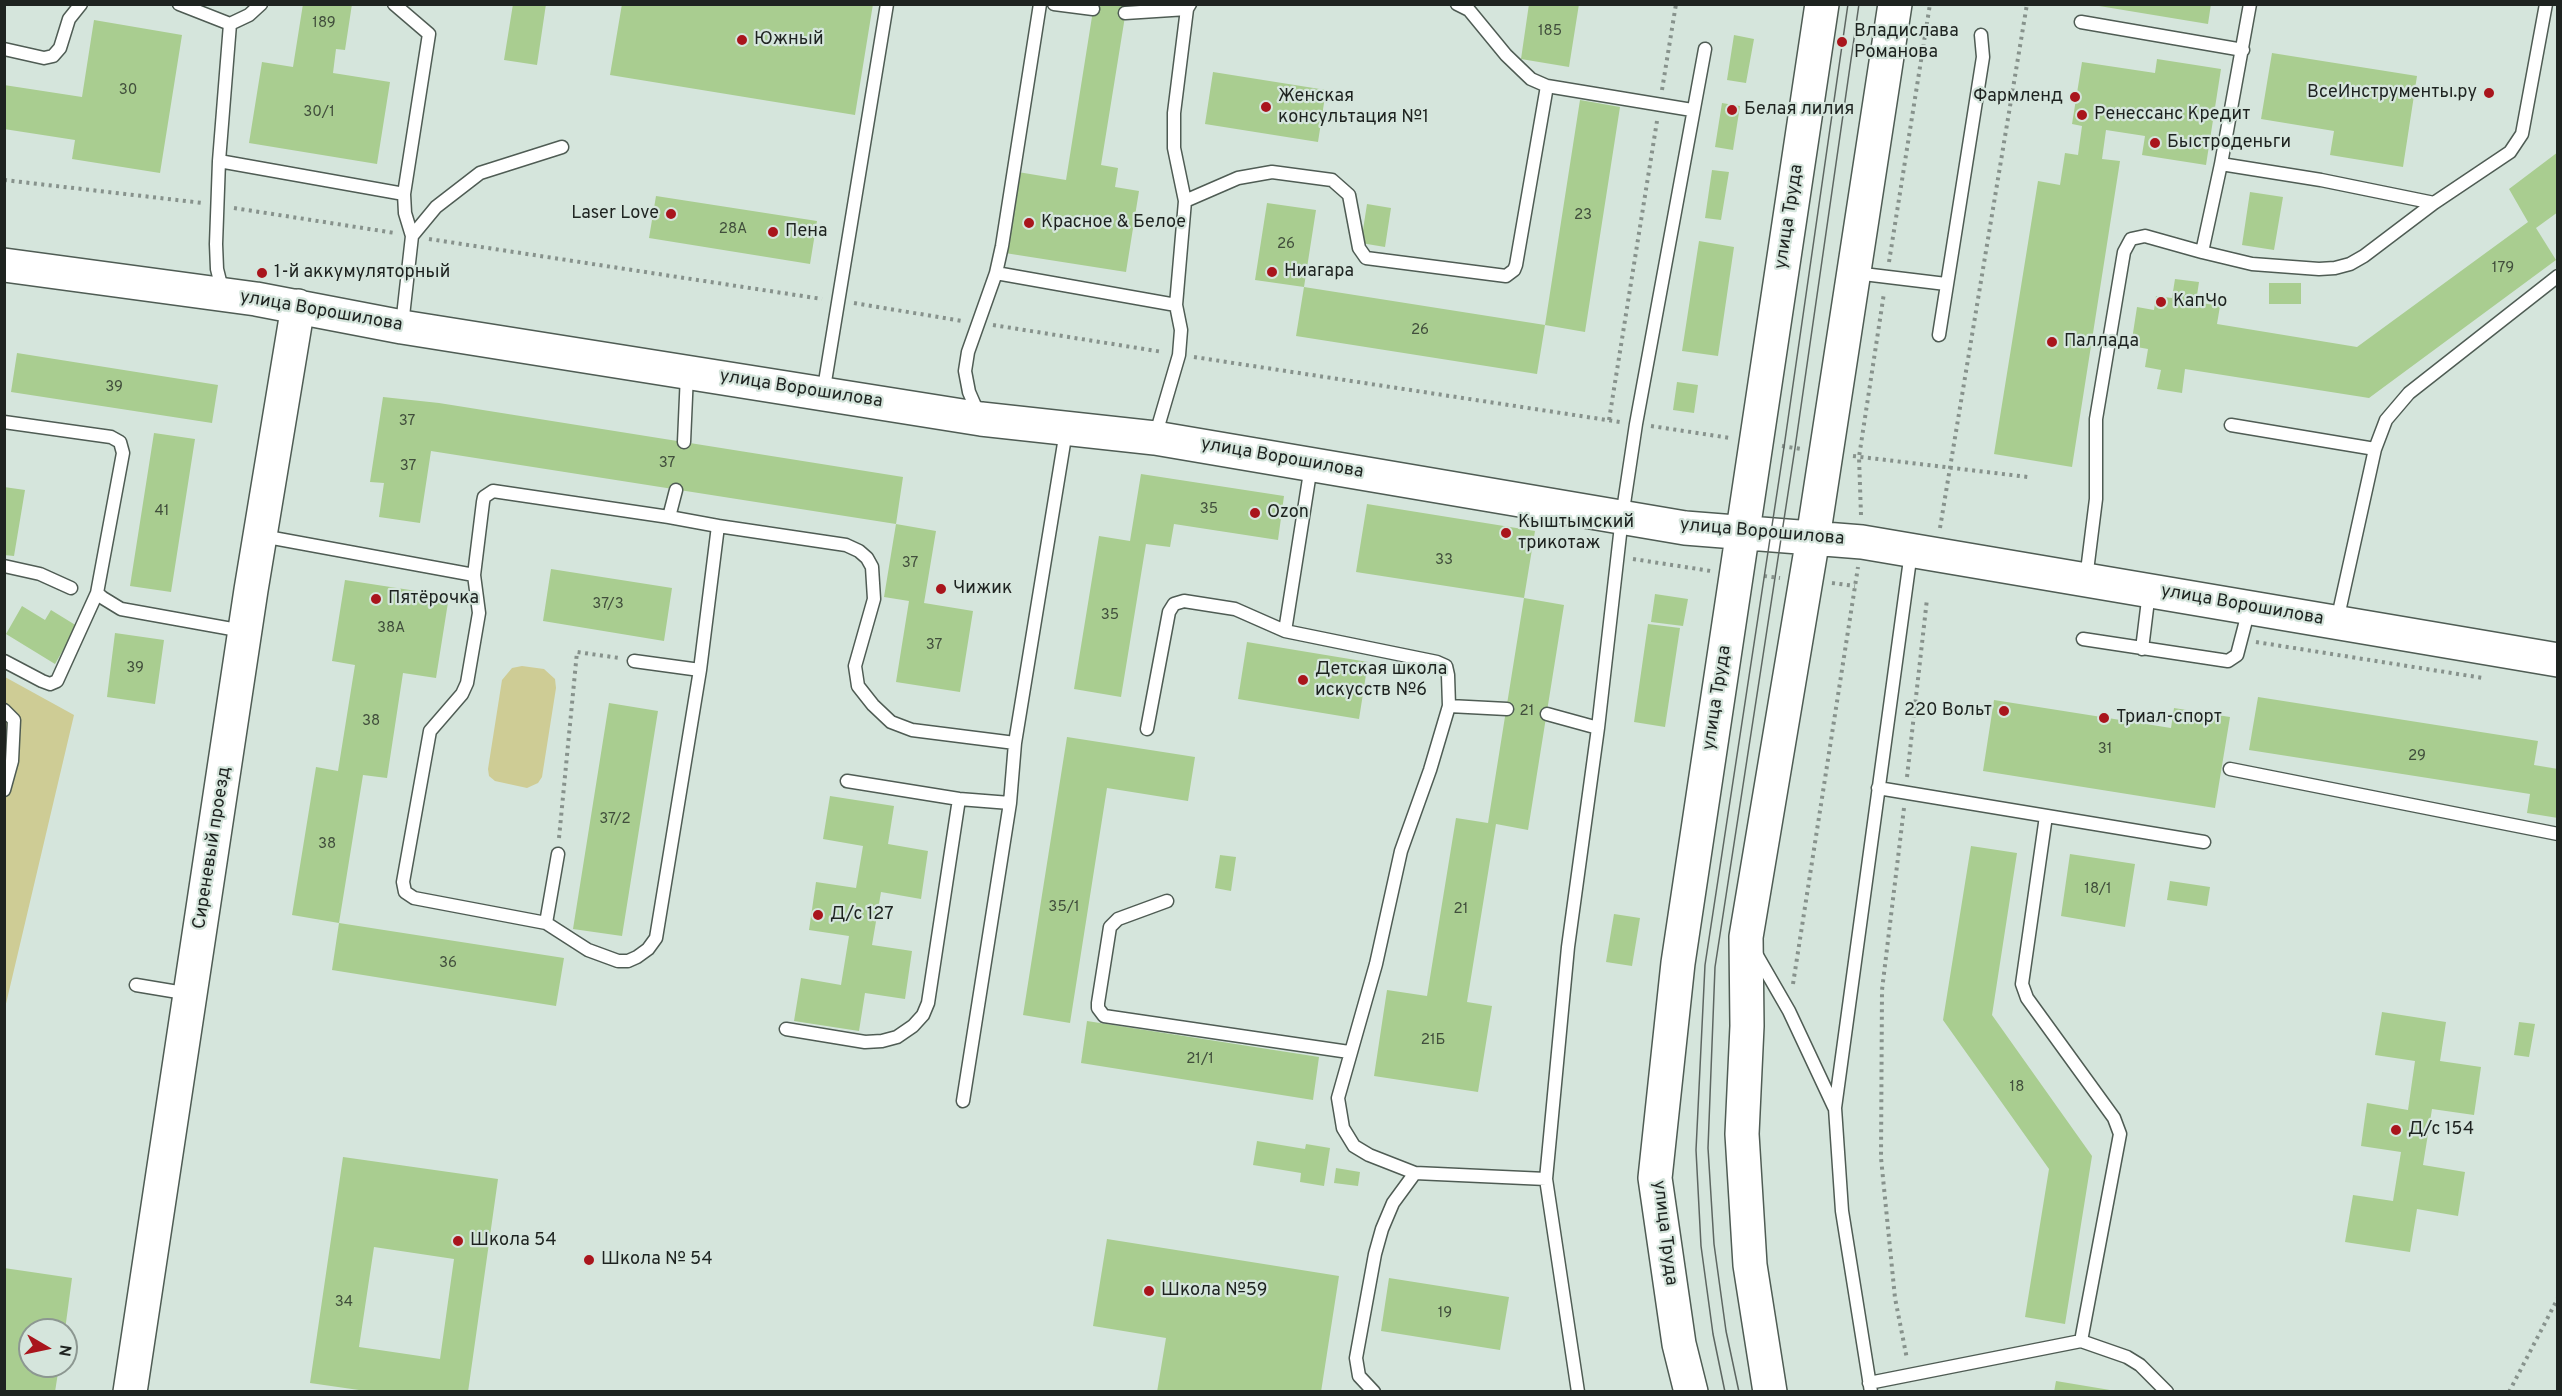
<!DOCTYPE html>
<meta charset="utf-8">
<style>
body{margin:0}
#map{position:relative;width:2562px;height:1396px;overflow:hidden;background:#d5e5dc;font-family:Overpass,sans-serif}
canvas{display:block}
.frame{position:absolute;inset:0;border:6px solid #1e2320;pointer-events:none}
.north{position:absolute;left:18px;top:1318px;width:60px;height:60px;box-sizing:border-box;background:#d5e5dc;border:2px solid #8c9791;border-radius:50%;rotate:99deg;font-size:16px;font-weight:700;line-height:24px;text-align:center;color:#1e2320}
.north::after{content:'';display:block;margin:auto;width:21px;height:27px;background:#a9151c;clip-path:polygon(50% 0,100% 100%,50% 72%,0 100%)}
</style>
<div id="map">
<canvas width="2562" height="1396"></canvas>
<div class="frame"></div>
<div class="north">N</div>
</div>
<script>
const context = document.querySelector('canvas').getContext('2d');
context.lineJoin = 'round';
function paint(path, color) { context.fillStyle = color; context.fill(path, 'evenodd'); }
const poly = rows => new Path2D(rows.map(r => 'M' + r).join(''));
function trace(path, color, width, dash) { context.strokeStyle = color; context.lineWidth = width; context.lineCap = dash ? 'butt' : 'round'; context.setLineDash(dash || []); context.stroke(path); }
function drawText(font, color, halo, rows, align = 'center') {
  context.font = font + ' Overpass,sans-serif'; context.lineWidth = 4.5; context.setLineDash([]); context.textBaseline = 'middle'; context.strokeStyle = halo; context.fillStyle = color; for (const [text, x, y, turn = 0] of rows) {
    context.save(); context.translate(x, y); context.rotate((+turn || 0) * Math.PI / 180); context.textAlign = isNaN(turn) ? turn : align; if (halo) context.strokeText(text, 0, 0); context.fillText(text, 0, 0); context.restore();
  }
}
const green = poly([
 [522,666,544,669,555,679,556,688,542,777,538,783,527,788,495,781,489,776,488,769,502,680,512,668],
 [5,677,74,715,5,1008]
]);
const building = poly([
 [303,4,352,4,345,50,336,49,333,73,390,82,377,164,249,143,262,62,293,67],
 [513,4,546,4,537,65,504,60],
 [622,4,873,4,855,115,610,75],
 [1094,4,1127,4,1101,165,1118,168,1115,187,1139,191,1126,272,1005,253,1018,172,1066,180],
 [1529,4,1579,4,1569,67,1521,59],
 [2087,4,2211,4,2208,24],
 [94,20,182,35,160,173,72,159,75,140,4,129,4,85,82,97],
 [1734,35,1754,39,1746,83,1727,80],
 [2272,53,2417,76,2403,167,2330,155,2334,131,2261,119],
 [2157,59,2221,69,2206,165,2142,155,2145,136,2106,130,2102,159,2120,161,2072,467,1994,454,2038,181,2060,185,2065,153,2078,155,2082,126,2072,124,2082,62,2155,73],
 [1213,72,1326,90,1318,142,1205,124],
 [1580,100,1620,107,1585,332,1545,325],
 [1722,103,1740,106,1733,150,1715,147],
 [2558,152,2558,212,2536,228,2556,260,2369,398,2185,369,2182,393,2157,389,2161,370,2145,367,2148,349,2131,346,2137,307,2154,310,2156,296,2172,298,2175,279,2199,282,2196,302,2220,306,2217,324,2357,347,2528,222,2509,189],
 [1712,170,1729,172,1721,220,1705,218],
 [2250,192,2283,197,2274,250,2242,245],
 [656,196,817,221,810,264,649,238],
 [1267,203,1316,210,1304,287,1255,280],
 [1367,204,1391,208,1385,247,1361,243],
 [1699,241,1734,247,1718,356,1682,351],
 [2269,283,2301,283,2301,304,2269,304],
 [1304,287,1545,325,1537,374,1296,336],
 [17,353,218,385,212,423,11,392],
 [1677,382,1698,385,1694,413,1673,410],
 [383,397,439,403,903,477,896,524,431,451,420,523,379,517,384,483,370,482],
 [154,433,195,439,171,592,130,586],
 [1141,474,1284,496,1278,540,1174,524,1170,547,1146,544,1121,697,1074,689,1099,536,1130,541],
 [4,487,25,490,14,556,4,555],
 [1367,504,1535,531,1524,598,1356,572],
 [896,524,936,531,924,603,973,611,960,692,896,682,909,601,884,597],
 [551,569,672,588,664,641,543,621],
 [345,580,449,596,436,678,403,673,387,778,363,775,339,923,292,915,316,767,338,771,355,665,332,661],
 [1655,594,1688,599,1683,626,1651,622],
 [1524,598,1564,605,1528,830,1496,824,1467,1002,1492,1006,1478,1092,1374,1076,1387,990,1427,996,1456,818,1488,823],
 [22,606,45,620,51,610,77,626,55,664,6,634],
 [1648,624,1680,628,1665,727,1634,722],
 [115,633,164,640,155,704,107,697],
 [1247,642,1368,662,1359,719,1238,699],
 [2258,697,2538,741,2534,765,2558,769,2558,818,2527,813,2530,794,2249,750],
 [1994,700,2171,728,2174,708,2230,717,2215,808,1983,771],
 [609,703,658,711,622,936,573,929],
 [1067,737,1195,757,1188,801,1107,788,1070,1023,1023,1015],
 [830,796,894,806,888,844,928,851,921,899,881,892,872,945,912,951,905,999,865,993,859,1031,794,1021,801,978,841,985,849,936,809,930,816,882,856,888,863,846,823,839],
 [1971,846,2017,853,1992,1015,2092,1156,2065,1324,2025,1317,2049,1169,1943,1020],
 [2070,854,2135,864,2125,927,2061,916],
 [1220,855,1236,857,1231,891,1215,888],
 [2170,881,2210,887,2207,906,2167,900],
 [1614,914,1640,918,1632,966,1606,962],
 [339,923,564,958,556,1006,332,970],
 [2382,1012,2446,1022,2440,1061,2481,1067,2474,1115,2432,1109,2423,1165,2465,1172,2458,1216,2417,1209,2410,1252,2345,1242,2353,1195,2393,1201,2401,1152,2361,1146,2367,1103,2408,1110,2415,1061,2375,1055],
 [1087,1021,1319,1057,1313,1100,1081,1063],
 [2519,1022,2535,1024,2529,1057,2514,1055],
 [1257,1141,1305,1149,1306,1144,1330,1148,1324,1186,1300,1182,1301,1173,1253,1165],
 [343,1157,498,1179,468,1392,373,1392,310,1383],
 [374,1247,454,1259,440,1359,359,1347],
 [1336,1168,1360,1172,1358,1186,1334,1183],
 [1107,1239,1339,1276,1321,1392,1157,1392,1166,1338,1093,1326],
 [4,1268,72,1278,65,1330,30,1330,30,1366,59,1366,55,1392,4,1392],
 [1389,1278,1509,1297,1500,1350,1381,1331],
 [2056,1381,2110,1390,2110,1392,2054,1392]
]);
const path = poly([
 [1662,90,1676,4],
 [4,180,203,203],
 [234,208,395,233],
 [429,239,822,299],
 [1889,262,1930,4],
 [854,303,962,321],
 [993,325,1163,352],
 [1194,357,1620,422],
 [1609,420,1657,121],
 [1651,426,1730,438],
 [1782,446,1801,449],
 [1853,456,2028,477],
 [1861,515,1859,457,1884,293],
 [1940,528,2027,4],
 [1633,559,1711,571],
 [1764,576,1780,578],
 [1832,583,1855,586],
 [2256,642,2483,678],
 [1907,777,1927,599],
 [1904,808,1882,990,1881,1158,1895,1298,1907,1359],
 [559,838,577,652,619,658],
 [1793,984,1858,567],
 [2509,1392,2558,1298]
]);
const lane = poly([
 [179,4,230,24],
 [394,4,429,34,404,194,405,213,412,236,402,325],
 [1054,4,1093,9],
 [1457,4,1469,10,1506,55,1531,79,1547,86,1692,110],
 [1125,13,1187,9],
 [2081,22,2243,50],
 [4,49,44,58,53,56,60,48,69,19,81,4],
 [219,161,404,194],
 [2221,164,2250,4],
 [1185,201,1238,178,1272,172,1332,180,1349,195,1359,248,1366,258,1506,276,1514,270,1516,265,1547,86],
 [2434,203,2321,180,2221,164,2202,252,2252,264,2319,269,2335,268,2350,264,2364,256,2434,203,2510,152,2522,134,2546,4],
 [412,236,436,207,480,173,562,147],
 [996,273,1176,305],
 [1855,273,1946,284],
 [223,293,217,269,216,244,219,161,230,24,249,15,261,4],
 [1939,335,1983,57,1981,35],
 [823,394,887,4],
 [979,415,969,392,965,371,968,352,996,273,1002,246,1040,4],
 [4,422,111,437,120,442,123,453,97,593,103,598,121,609,243,631],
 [2231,425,2375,449,2386,420,2409,393,2558,276],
 [1155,437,1179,355,1181,330,1176,305,1185,201,1174,148,1174,113,1187,9,1190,4],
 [684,442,687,374],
 [669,517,676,490],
 [718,526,846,545,859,551,867,558,872,567,874,599,855,666,858,686,873,705,891,722,912,730,1015,743,1066,431],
 [262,536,474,575,479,613,467,683,462,694,430,731,403,882,405,892,414,898,546,923,558,854],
 [4,566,40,574,71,588],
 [474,575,483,502,484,497,493,491,669,517,718,526,700,670,656,938,648,949,637,957,628,961,618,961,588,950,546,923],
 [2086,579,2096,499,2096,419,2124,252,2131,239,2145,236,2202,252],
 [2337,621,2375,449],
 [1285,631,1437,662,1446,666,1448,675,1449,706,1430,770,1401,851,1376,964,1338,1098,1343,1128,1354,1146,1369,1155,1415,1173,1546,1179],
 [2083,639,2228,661,2237,655,2249,609],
 [2142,649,2149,592],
 [4,661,42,681,50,684,57,681,97,593],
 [634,661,700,670],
 [1449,706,1507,709],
 [4,710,14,720,12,761,4,790],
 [1547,714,1598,728],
 [1147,729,1169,612,1174,604,1184,601,1235,609,1285,631,1311,466],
 [2230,769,2558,834],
 [847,781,959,799,1010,803],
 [1878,788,2204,842],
 [2046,816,2022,984,2027,998,2114,1118,2120,1134,2081,1341,2127,1357,2140,1365,2167,1392],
 [1167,901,1118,919,1110,927,1098,1003,1098,1008,1104,1016,1349,1052],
 [1755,952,1789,1011,1834,1107],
 [136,985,190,994],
 [786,1029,865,1042,882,1041,897,1037,913,1026,923,1015,928,1003,959,799],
 [963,1101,1010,803,1015,743],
 [1869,1383,2081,1341],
 [1374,1392,1359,1376,1356,1358,1375,1254,1382,1229,1393,1203,1415,1173],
 [1578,1392,1546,1179,1568,947,1598,728,1622,517,1636,424,1705,49],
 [1871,1392,1842,1211,1835,1108,1911,552]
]);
const secondary = poly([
 [4,265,256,299,402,327,981,419,1155,438,1685,528,1862,542,2558,660],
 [130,1392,251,590,298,306],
 [1691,1392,1679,1344,1655,1178,1678,963,1822,4],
 [1770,1392,1750,1265,1742,1134,1747,1026,1746,937,1813,538,1895,4]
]);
const tram = poly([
 [1725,1392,1713,1334,1701,1246,1696,1150,1705,965,1784,447,1848,4],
 [1739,1392,1726,1331,1714,1244,1708,1148,1715,967,1795,448,1859,4]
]);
const markers = [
 [742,40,6,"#a9151c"],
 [1842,42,6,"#a9151c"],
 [2489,93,6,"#a9151c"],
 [2075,97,6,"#a9151c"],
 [1266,107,6,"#a9151c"],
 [1732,110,6,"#a9151c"],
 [2082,115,6,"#a9151c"],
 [2155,143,6,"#a9151c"],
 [671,214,6,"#a9151c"],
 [1029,223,6,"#a9151c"],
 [773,232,6,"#a9151c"],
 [1272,272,6,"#a9151c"],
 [262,273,6,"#a9151c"],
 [2161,302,6,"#a9151c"],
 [2052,342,6,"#a9151c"],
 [1255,513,6,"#a9151c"],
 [1506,533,6,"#a9151c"],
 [941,589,6,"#a9151c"],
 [376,599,6,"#a9151c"],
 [1303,680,6,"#a9151c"],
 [2004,711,6,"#a9151c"],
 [2104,718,6,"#a9151c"],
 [818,915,6,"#a9151c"],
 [2396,1130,6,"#a9151c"],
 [458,1241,6,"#a9151c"],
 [589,1260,6,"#a9151c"],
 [1149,1291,6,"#a9151c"]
];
const numberNames = [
 ["189",324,24],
 ["185",1550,32],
 ["30",128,91],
 ["30/1",319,113],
 ["23",1583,216],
 ["28А",733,230],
 ["26",1286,245],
 ["179",2503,269],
 ["26",1420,331],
 ["39",114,388],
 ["37",407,422],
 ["37",667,464],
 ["37",408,467],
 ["35",1209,510],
 ["41",162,512],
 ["33",1444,561],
 ["37",910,564],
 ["37/3",608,605],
 ["35",1110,616],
 ["38А",391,629],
 ["37",934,646],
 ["39",135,669],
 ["21",1527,712],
 ["38",371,722],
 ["31",2105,750],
 ["29",2417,757],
 ["37/2",615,820],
 ["38",327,845],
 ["18/1",2098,890],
 ["35/1",1064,908],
 ["21",1461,910],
 ["36",448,964],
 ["21Б",1433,1041],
 ["21/1",1200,1060],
 ["18",2017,1088],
 ["34",344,1303],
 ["19",1445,1314]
];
const poiNames = [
 ["Владислава",1854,32],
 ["Романова",1854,53],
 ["Южный",754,40],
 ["ВсеИнструменты.ру",2477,93,"right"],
 ["Женская",1278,97],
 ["консультация №1",1278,118],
 ["Фармленд",2063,97,"right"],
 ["Белая лилия",1744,110],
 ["Ренессанс Кредит",2094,115],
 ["Быстроденьги",2167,143],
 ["Laser Love",659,214,"right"],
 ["Красное & Белое",1041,223],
 ["Пена",785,232],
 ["Ниагара",1284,272],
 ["1-й аккумуляторный",274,273],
 ["КапЧо",2173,302],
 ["Паллада",2064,342],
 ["Ozon",1267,513],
 ["Кыштымский",1518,523],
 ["трикотаж",1518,544],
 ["Чижик",953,589],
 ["Пятёрочка",388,599],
 ["Детская школа",1315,670],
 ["искусств №6",1315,691],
 ["220 Вольт",1992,711,"right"],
 ["Триал-спорт",2116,718],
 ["Д/с 127",830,915],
 ["Д/с 154",2408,1130],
 ["Школа 54",470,1241],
 ["Школа № 54",601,1260],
 ["Школа №59",1161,1291]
];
const streetNames = [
 ["улица Труда",1790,217,-81],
 ["улица Ворошилова",321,312,10],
 ["улица Ворошилова",801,390,9],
 ["улица Ворошилова",1282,459,10],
 ["улица Ворошилова",1762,533,5],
 ["улица Ворошилова",2242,606,10],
 ["улица Труда",1718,698,-81],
 ["Сиреневый проезд",213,848,-81],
 ["улица Труда",1664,1233,83]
];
paint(green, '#cecc95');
paint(building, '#a9cd90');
trace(lane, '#4f5c54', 15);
trace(secondary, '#4f5c54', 36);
trace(path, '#87928c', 4, [3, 4.5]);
trace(lane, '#fff', 12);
trace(secondary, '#fff', 33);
trace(tram, '#5d6661', 1.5);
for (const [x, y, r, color] of markers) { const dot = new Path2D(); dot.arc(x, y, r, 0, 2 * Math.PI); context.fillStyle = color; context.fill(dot); trace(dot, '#d5e5dc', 2); }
drawText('15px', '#414e3c', null, numberNames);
drawText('18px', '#1e2320', '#d5e5dc', poiNames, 'left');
drawText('18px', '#1e2320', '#d5e5dc', streetNames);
</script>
